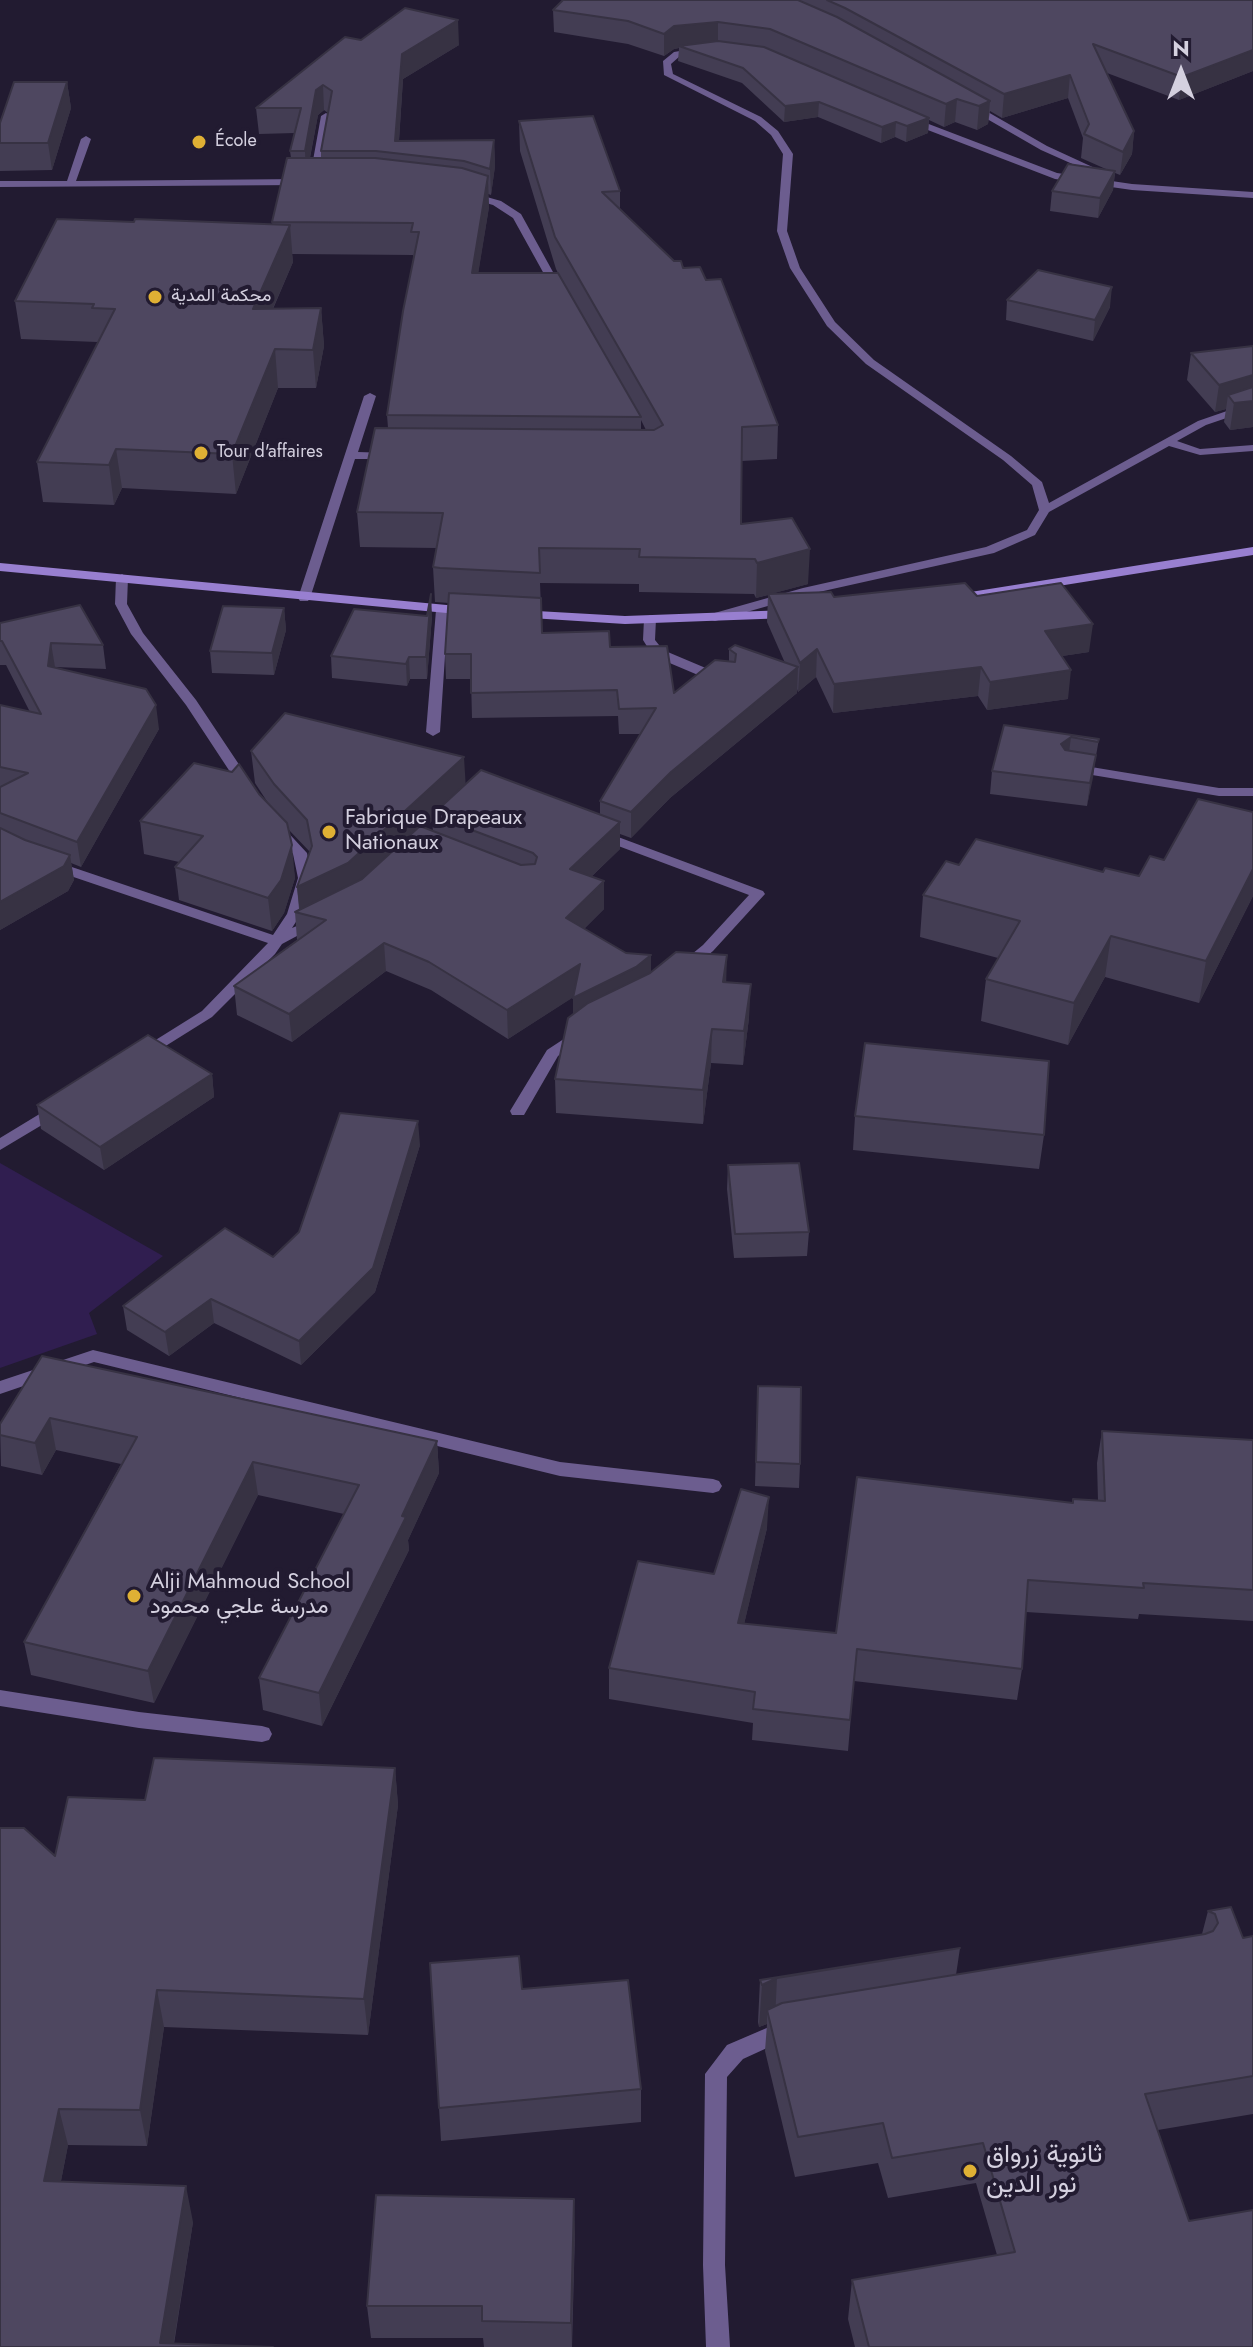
<!DOCTYPE html>
<meta charset="utf-8">
<style>
body{margin:0}
#map{position:relative;width:1253px;height:2347px;overflow:hidden;background:#221b31;font-family:Jost,sans-serif}
canvas{display:block}
.north{position:absolute;left:1141px;top:32px;width:80px;height:80px;-webkit-text-stroke:6px #221b31;paint-order:stroke;rotate:0deg;font-size:22px;font-weight:700;line-height:32px;text-align:center;color:#d4d0df}
.north::after{content:'';display:block;margin:auto;width:28px;height:36px;background:#d4d0df;clip-path:polygon(50% 0,100% 100%,50% 72%,0 100%)}
</style>
<div id="map">
<canvas width="1253" height="2347"></canvas>
<div class="north">N</div>
</div>
<script>
const context = document.querySelector('canvas').getContext('2d');
context.lineJoin = 'round';
function paint(path, color) { context.fillStyle = color; context.fill(path, 'evenodd'); }
const poly = rows => new Path2D(rows.map(r => 'M' + r).join(''));
function trace(path, color, width, dash) { context.strokeStyle = color; context.lineWidth = width; context.lineCap = dash ? 'butt' : 'round'; context.setLineDash(dash || []); context.stroke(path); }
function drawText(font, color, halo, rows, align = 'center') {
  context.font = font + ' Jost,Vazirmatn,sans-serif'; context.lineWidth = 8; context.setLineDash([]); context.textBaseline = 'middle'; context.strokeStyle = halo; context.fillStyle = color; for (const [text, x, y, turn = 0] of rows) {
    context.save(); context.translate(x, y); context.rotate((+turn || 0) * Math.PI / 180); context.textAlign = isNaN(turn) ? turn : align; if (halo) context.strokeText(text, 0, 0); context.fillText(text, 0, 0); context.restore();
  }
}
const green = poly([
 [0,1163,163,1256,89,1313,97,1334,0,1368]
]);
const street = poly([
 [697,48,702,51,700,53,680,56,671,64,673,74,761,117,778,131,793,154,787,231,800,268,835,322,874,360,1011,456,1042,482,1049,503,1198,421,1253,402,1253,409,1206,425,1177,441,1200,449,1253,445,1253,451,1200,455,1169,446,1049,512,1035,535,994,553,810,594,715,621,711,620,711,614,803,588,986,547,1027,530,1039,510,1032,485,1003,460,866,364,827,326,790,268,777,231,783,154,771,135,755,121,664,75,663,61,674,52,697,48],
 [968,104,974,104,1047,146,1112,176,1104,178,1041,150,968,108,968,104],
 [326,113,331,116,320,177,315,180,310,177,321,116,326,113],
 [907,118,913,118,1057,173,1132,184,1253,192,1253,198,1132,190,1055,179,907,122,907,118],
 [86,136,91,139,76,181,302,179,307,182,302,185,0,187,0,181,67,181,81,139,86,136],
 [469,192,501,201,521,214,564,292,563,294,554,292,513,218,493,205,465,197,464,195,469,192],
 [370,393,376,396,358,452,389,453,395,456,389,459,355,459,310,598,308,601,300,601,298,598,364,396,370,393],
 [122,574,128,578,127,604,143,633,196,700,252,784,250,787,240,787,186,705,131,634,115,604,116,578,122,574],
 [442,606,448,610,440,732,433,736,426,732,436,610,442,606],
 [650,615,656,619,655,640,663,650,727,677,727,683,717,683,653,656,643,640,644,619,650,615],
 [1073,764,1219,788,1253,788,1253,796,1219,796,1068,771,1068,765,1073,764],
 [277,825,282,826,307,853,312,878,301,914,292,928,316,918,323,922,282,944,275,954,212,1017,148,1057,138,1057,135,1054,138,1051,202,1011,268,943,47,868,45,865,52,861,57,862,273,935,287,914,298,878,293,854,270,829,277,825],
 [602,831,763,891,765,894,713,951,691,969,681,969,679,966,681,963,703,945,749,895,597,838,595,835,602,831],
 [579,1029,584,1031,587,1034,584,1037,558,1056,524,1115,512,1115,510,1111,547,1050,579,1029],
 [56,1104,62,1105,64,1109,62,1113,0,1150,0,1138,56,1104],
 [93,1350,560,1462,713,1479,719,1481,722,1486,719,1491,713,1493,560,1476,94,1362,0,1394,0,1381,93,1350],
 [0,1690,139,1712,262,1726,269,1728,272,1734,269,1740,262,1742,139,1728,0,1706,0,1690],
 [783,2021,791,2023,794,2030,791,2037,743,2059,727,2077,725,2265,730,2347,706,2347,703,2265,705,2074,727,2045,783,2021]
]);
const secondary = poly([
 [1253,547,1253,555,958,602,952,598,958,594,1253,547],
 [0,563,468,607,474,611,468,615,0,571,0,563],
 [519,610,625,616,788,610,794,614,788,618,625,624,515,617,513,614,519,610]
]);
const wall = poly([
 [563,0,1253,0,1253,71,1179,100,1107,73,1134,131,1132,154,1120,175,1115,173,1113,190,1098,218,1050,211,1052,191,1108,170,1081,158,1083,138,1068,98,1002,118,990,111,988,124,977,130,955,122,944,127,929,120,928,133,906,142,895,137,881,143,818,117,784,122,742,83,678,61,679,48,674,49,664,56,628,44,554,32,553,10],
 [361,40,459,45,403,79,399,141,494,140,495,166,491,195,488,194,489,207,478,273,558,273,556,269,520,151,519,121,620,191,620,210,674,261,706,280,778,425,777,459,742,461,741,524,808,584,770,594,834,597,977,596,1089,652,1062,656,1068,699,987,710,978,696,833,713,816,677,798,692,797,689,797,693,670,798,631,838,620,834,620,849,591,877,604,909,584,929,651,972,726,982,749,1018,743,1065,711,1063,703,1124,556,1113,555,1079,573,1014,573,997,508,1039,431,990,386,971,292,1042,237,1015,234,986,297,940,295,912,299,909,297,887,310,852,288,829,295,878,284,913,272,931,179,900,175,867,179,862,144,854,140,821,259,794,268,803,255,783,251,751,465,784,600,814,600,801,640,734,619,734,618,716,472,718,471,679,446,679,445,654,449,603,435,602,433,567,436,548,360,547,357,512,388,428,387,415,413,261,413,255,292,254,293,262,273,309,321,308,324,346,316,388,278,388,236,494,122,488,114,505,43,502,37,462,97,344,97,342,21,339,15,301,134,222,272,224,291,158,290,151,295,133,259,134,256,108],
 [324,110,328,113,321,151,321,158,310,158,318,115],
 [641,420,646,430,641,430],
 [540,583,639,584,639,592,754,594,756,598,768,595,767,622,785,663,729,649,729,661,674,693,610,647,542,633],
 [432,821,433,831,424,828],
 [67,82,71,108,52,170,0,171,0,123],
 [1007,300,1110,307,1093,341,1006,320],
 [1253,346,1253,427,1230,430,1224,422,1226,409,1215,412,1187,380,1191,353],
 [284,608,286,630,274,675,212,673,210,651],
 [432,616,427,679,410,679,407,686,332,678,331,656],
 [0,623,103,645,106,669,55,667,159,729,81,867,71,863,74,880,68,891,0,930,0,705,30,712,6,665,0,665],
 [1004,725,1099,739,1087,806,990,794,992,771],
 [1253,812,1253,896,1199,1003,1105,977,1068,1045,981,1021,986,979,998,958,920,937,923,895,959,865,1103,872,1139,876,1164,860],
 [212,1074,214,1097,104,1170,41,1129,37,1105],
 [855,1116,1044,1135,1039,1169,853,1150],
 [420,1145,375,1292,301,1365,214,1323,169,1356,127,1330,123,1306,273,1257],
 [728,1165,809,1232,807,1256,734,1258,727,1189],
 [42,1356,437,1441,439,1473,408,1540,409,1550,322,1726,263,1710,259,1678,344,1514,258,1495,154,1703,31,1675,24,1642,121,1464,56,1450,42,1475,1,1466,0,1424],
 [757,1410,800,1464,799,1488,755,1486],
 [1102,1431,1253,1440,1253,1621,1139,1614,1138,1619,1026,1612,1022,1669,1017,1700,854,1681,848,1751,752,1740,753,1723,609,1699,609,1668,714,1574,767,1528,744,1624,836,1633,1072,1503,1073,1499,1098,1501,1097,1463],
 [395,1768,398,1805,368,2035,164,2027,147,2146,68,2145,61,2181,193,2222,174,2344,0,2347,55,1856,145,1800],
 [1231,1907,1243,1938,1253,1936,1253,2114,1158,2130,1189,2221,1253,2347,855,2347,848,2319,852,2280,997,2255,976,2183,888,2198,878,2163,795,2177,765,2051,767,2024,759,2027,758,2022,760,1980,960,1948,956,1975,1202,1934,1208,1911],
 [522,1989,641,2089,641,2122,441,2141,439,2108],
 [575,2231,572,2347,484,2347,483,2338,371,2338,367,2306]
]);
const shadedWall = poly([
 [458,20,459,45,403,79,398,154,395,141,402,54],
 [718,22,718,44,679,46,679,48,674,49,664,56,664,34,674,26],
 [1253,50,1253,71,1179,100,1182,77],
 [1070,75,1068,98,1002,118,1004,94],
 [67,82,71,108,52,170,48,143],
 [323,85,324,110,318,115,306,177,305,151,316,90],
 [957,99,955,122,944,127,946,104],
 [990,101,988,124,977,130,979,106],
 [819,102,818,117,784,122,785,106],
 [929,118,928,133,906,142,907,126],
 [896,122,895,137,881,143,882,127],
 [1134,131,1132,154,1120,175,1123,152],
 [494,140,495,166,491,195,490,169],
 [1115,171,1113,190,1098,218,1100,198],
 [488,176,489,207,473,306,472,273],
 [290,225,293,262,256,347,253,309],
 [1112,287,1110,307,1093,341,1095,320],
 [321,308,324,346,316,388,313,350],
 [275,349,278,388,236,494,232,454],
 [1253,375,1253,427,1230,430,1234,403,1228,395,1226,409,1215,412,1219,385],
 [116,449,122,488,114,505,109,465],
 [810,549,808,584,756,598,757,563],
 [431,594,432,616,427,679,426,657],
 [284,608,286,630,274,675,272,653],
 [1093,624,1089,652,1042,659,1045,631],
 [51,643,55,667,48,666],
 [817,649,816,677,798,692,800,663],
 [409,657,410,679,407,686,406,664],
 [798,667,797,693,670,798,631,838,631,812,671,772],
 [981,667,978,696,833,713,834,684],
 [1071,670,1068,699,987,710,990,682],
 [156,705,159,729,81,867,77,842],
 [1071,737,1068,760,1061,744],
 [1096,755,1093,778,1087,806,1090,783],
 [464,757,466,790,432,815,432,821,350,896,300,913,297,887],
 [620,822,620,849,570,897,570,869],
 [292,845,295,878,284,913,272,931,268,898],
 [70,855,74,880,68,891,0,930,0,902],
 [1253,869,1253,896,1199,1003,1206,961],
 [604,881,604,909,566,946,566,918],
 [1111,936,1105,977,1068,1045,1074,1003],
 [384,943,386,971,292,1042,289,1014],
 [651,955,651,984,573,1027,573,998],
 [727,955,726,989,723,982],
 [580,964,580,993,508,1039,507,1010],
 [751,984,749,1018,743,1065,744,1031],
 [712,1029,711,1063,703,1124,703,1090],
 [212,1074,214,1097,104,1170,100,1147],
 [418,1121,420,1145,375,1292,301,1365,299,1341],
 [211,1299,214,1323,169,1356,165,1332],
 [50,1418,56,1450,42,1475,35,1443],
 [437,1441,439,1473,408,1540,409,1550,322,1726,319,1693],
 [253,1462,258,1495,154,1703,148,1671],
 [769,1497,767,1528,737,1654,738,1623],
 [395,1768,398,1805,368,2035,364,1999],
 [777,1978,775,2020,767,2010,767,2024,759,2027,762,1985],
 [157,1990,164,2027,147,2146,140,2110],
 [59,2109,68,2145,54,2216,44,2181],
 [186,2186,193,2222,173,2347,160,2343],
 [574,2199,575,2231,571,2347,571,2323]
]);
const building = poly([
 [563,0,798,0,837,17,990,101,979,106,957,99,946,104,770,29,718,22,674,26,664,34,628,21,553,10,563,0],
 [827,0,1253,0,1253,50,1182,77,1093,44,1134,131,1123,152,1084,134,1089,124,1070,75,1004,94,845,8,827,0],
 [405,8,458,20,402,54,395,141,494,140,490,169,464,161,376,151,321,151,332,91,323,85,316,90,305,151,290,151,301,108,256,108,345,37,361,40,405,8],
 [718,41,764,47,929,118,907,126,896,122,882,127,819,102,785,106,743,68,679,46,718,41],
 [14,82,67,82,48,143,0,143,0,123,14,82],
 [593,116,620,191,602,192,674,261,681,261,683,268,700,267,706,280,721,279,778,425,742,427,741,524,792,518,810,549,757,563,755,559,639,557,640,549,539,548,540,573,440,568,433,567,443,513,357,512,375,428,654,430,663,425,555,237,519,121,593,116],
 [287,158,375,158,462,168,488,176,472,273,558,273,641,417,387,415,403,311,419,232,411,232,413,223,272,222,287,158],
 [1068,164,1115,171,1100,198,1052,191,1068,164],
 [57,219,134,222,135,219,290,225,253,309,321,308,313,350,275,349,232,454,116,449,109,465,37,462,115,309,92,308,94,304,15,301,57,219],
 [1038,270,1112,287,1095,320,1007,300,1038,270],
 [1253,346,1253,375,1219,385,1191,353,1253,346],
 [1253,387,1253,401,1234,403,1228,395,1253,387],
 [965,583,977,596,1061,583,1093,624,1045,631,1071,670,990,682,981,667,834,684,817,649,800,663,768,594,831,592,834,597,965,583],
 [449,593,541,598,542,633,609,631,610,647,667,646,674,693,715,660,735,662,736,654,729,649,735,645,798,667,671,772,631,812,600,801,656,708,619,709,617,690,471,693,471,654,445,654,449,593],
 [431,594,426,657,409,657,406,664,331,656,354,609,427,616,431,594],
 [80,605,103,645,51,643,48,666,146,689,156,705,77,842,0,813,0,787,28,773,0,767,0,705,41,714,2,641,0,641,0,623,80,605],
 [223,606,284,608,272,653,210,651,223,606],
 [285,713,464,757,348,863,297,887,312,846,307,820,274,784,251,751,285,713],
 [1004,725,1099,739,1098,742,1071,737,1061,744,1065,750,1096,755,1090,783,992,771,1004,725],
 [194,763,232,772,239,764,259,794,287,823,292,845,281,880,268,898,175,867,203,836,140,821,194,763],
 [481,770,620,822,570,869,604,881,566,918,626,953,651,955,636,967,573,998,580,964,507,1010,429,962,384,943,289,1014,234,986,326,920,295,912,362,879,420,826,521,865,535,864,537,857,533,853,432,815,481,770],
 [1198,799,1253,812,1253,869,1206,961,1111,936,1074,1003,986,979,1020,921,923,895,946,861,959,865,976,839,1103,872,1105,868,1139,876,1150,856,1164,860,1198,799],
 [0,828,25,840,70,855,64,866,0,902,0,828],
 [676,952,727,955,723,982,751,984,744,1031,712,1029,703,1090,555,1079,568,1018,588,1003,650,973,676,952],
 [148,1035,212,1074,100,1147,37,1105,148,1035],
 [865,1043,1049,1061,1044,1135,855,1116,865,1043],
 [340,1113,418,1121,373,1268,299,1341,211,1299,165,1332,123,1306,225,1228,273,1257,299,1232,340,1113],
 [799,1163,809,1232,735,1234,728,1165,799,1163],
 [42,1356,437,1441,402,1516,406,1517,319,1693,259,1678,359,1485,253,1462,148,1671,24,1642,137,1437,50,1418,35,1443,0,1435,0,1424,42,1356],
 [758,1386,801,1387,800,1464,756,1462,758,1386],
 [1102,1431,1253,1440,1253,1590,1143,1583,1144,1588,1028,1580,1022,1669,857,1649,850,1720,753,1709,755,1692,609,1668,638,1561,714,1574,741,1489,769,1497,738,1623,836,1633,857,1477,1073,1503,1073,1499,1105,1501,1102,1431],
 [154,1758,395,1768,364,1999,157,1990,140,2110,59,2109,44,2181,186,2186,160,2343,273,2347,0,2347,0,1828,24,1828,55,1856,68,1797,145,1800,154,1758],
 [1231,1907,1243,1938,1253,1936,1253,2076,1145,2094,1189,2221,1253,2210,1253,2347,869,2347,852,2280,1015,2252,983,2143,892,2158,883,2123,798,2137,767,2010,782,2003,1205,1934,1213,1931,1218,1923,1215,1914,1208,1911,1231,1907],
 [960,1948,777,1978,762,1985,760,1980,960,1948],
 [519,1956,522,1989,628,1980,641,2089,439,2108,430,1963,519,1956],
 [376,2195,574,2199,571,2323,482,2321,482,2306,367,2306,376,2195]
]);
const markers = [
 [199,142,8,"#dfb034"],
 [155,297,8,"#dfb034"],
 [201,453,8,"#dfb034"],
 [329,832,8,"#dfb034"],
 [134,1596,8,"#dfb034"],
 [970,2171,8,"#dfb034"]
];
const farPoinames = [
 ["École",215,142],
 ["محكمة المدية",171,297],
 ["Tour d'affaires",217,453]
];
const poiNames = [
 ["Fabrique Drapeaux",345,819],
 ["Nationaux",345,844],
 ["Alji Mahmoud School",150,1583],
 ["مدرسة علجي محمود",150,1608]
];
const nearPoinames = [
 ["ثانوية زرواق",986,2156],
 ["نور الدين",986,2186]
];
paint(green, '#301e50');
paint(street, '#6c5d8f');
paint(secondary, '#987fd0');
paint(wall, '#433d53');
paint(shadedWall, '#373243');
paint(building, '#4e4760');
trace(building, '#373243', 2);
for (const [x, y, r, color] of markers) { const dot = new Path2D(); dot.arc(x, y, r, 0, 2 * Math.PI); context.fillStyle = color; context.fill(dot); trace(dot, '#221b31', 3); }
drawText('18px', '#d4d0df', '#221b31', farPoinames, 'left');
drawText('22px', '#d4d0df', '#221b31', poiNames, 'left');
drawText('26px', '#d4d0df', '#221b31', nearPoinames, 'left');
</script>
